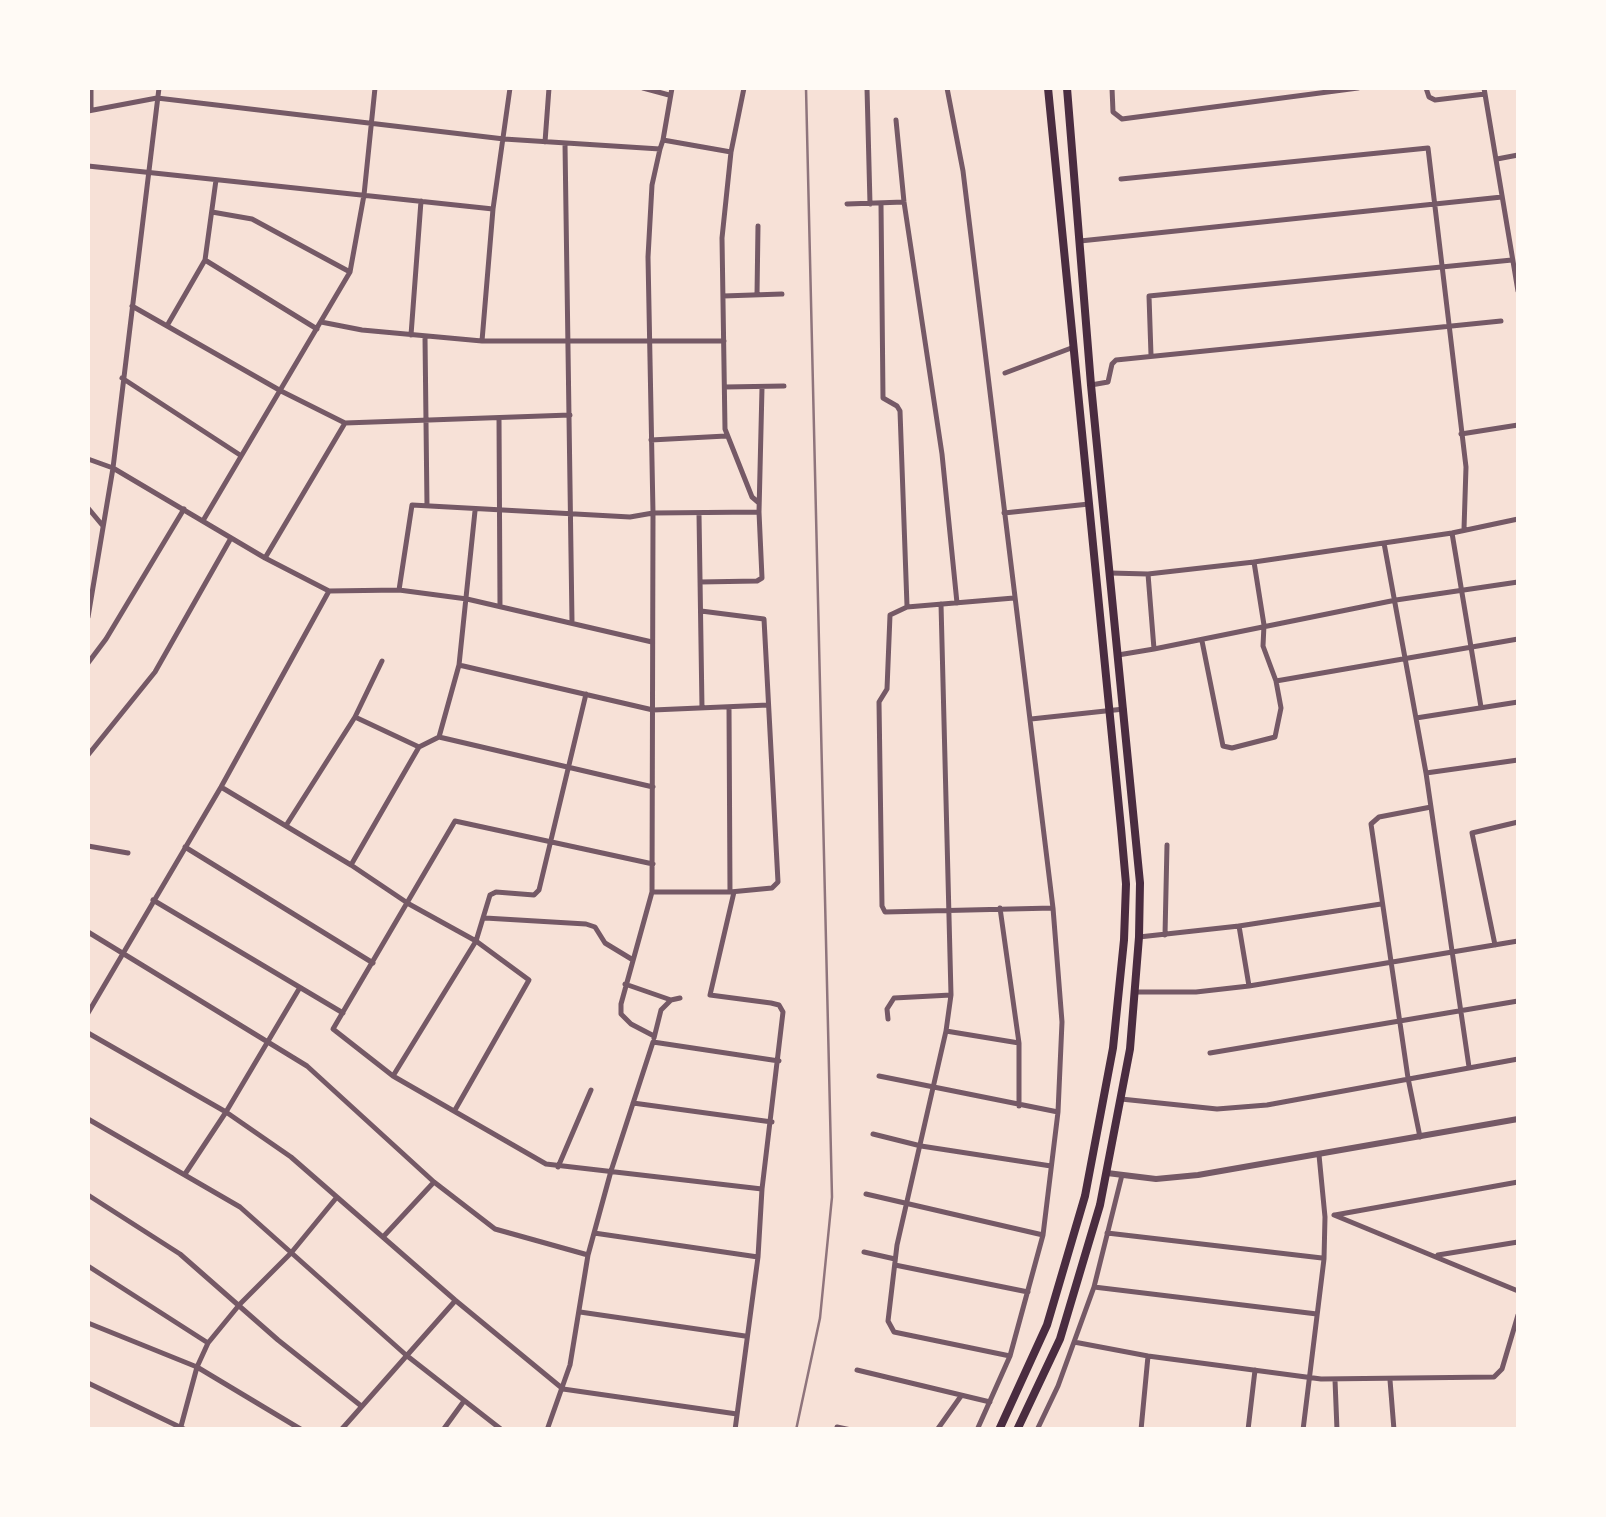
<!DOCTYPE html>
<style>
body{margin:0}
#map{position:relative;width:1606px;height:1517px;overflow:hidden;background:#f7e1d7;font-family:Barlow,sans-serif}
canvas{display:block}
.frame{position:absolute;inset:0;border:90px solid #fffaf5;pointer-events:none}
</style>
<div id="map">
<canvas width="1606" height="1517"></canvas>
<div class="frame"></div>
</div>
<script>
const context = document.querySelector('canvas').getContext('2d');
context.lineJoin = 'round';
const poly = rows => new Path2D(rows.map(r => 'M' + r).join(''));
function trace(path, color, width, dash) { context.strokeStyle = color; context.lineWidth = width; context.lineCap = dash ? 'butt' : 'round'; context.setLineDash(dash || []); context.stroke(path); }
const minor = poly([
 [91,88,91,110],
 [643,88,669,95],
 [744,88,731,152,722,238,725,429,752,497,759,503],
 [867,88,870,204],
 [947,88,963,171,1053,908,1062,1022,1058,1112,1043,1235,1010,1356,977,1430],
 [1112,88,1113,112,1122,119,1358,88],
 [1426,88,1429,97,1435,100,1485,94],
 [1484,88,1518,291],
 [88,111,157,98,504,139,660,149,663,140,731,152],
 [896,120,904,202,942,454,957,603],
 [663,140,672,88],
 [545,142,549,88],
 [565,144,572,621],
 [1497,159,1518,155],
 [88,166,493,209],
 [1121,179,1428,148,1466,467,1464,529],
 [847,204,904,202],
 [881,204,883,398,897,406,900,411,907,606],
 [212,212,252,219,350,272],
 [1080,241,1502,197],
 [205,260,317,329],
 [757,295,758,226],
 [723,296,782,294],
 [132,306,281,391,345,423,265,558],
 [321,322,362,330,482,341,724,341],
 [168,324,205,260,216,180],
 [411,335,421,201],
 [425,337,427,506],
 [482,341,493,209,510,88],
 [1151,355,1149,296,1512,260],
 [1005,373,1074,347],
 [122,378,240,455],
 [1091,385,1108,382,1112,364,1116,360,1501,321],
 [725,387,784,386],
 [499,418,500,605],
 [345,423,570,415],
 [1461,434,1518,425],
 [651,440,726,436],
 [88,459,113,468,265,558,329,591,399,590,467,599,652,642],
 [88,508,103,526],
 [1004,513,1089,504],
 [699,514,702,708],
 [204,519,350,272,364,195,375,88],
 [1452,533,1481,707],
 [1384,543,1426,773,1469,1067],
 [1110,573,1148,574,1254,562,1452,533,1518,519],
 [700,582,757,581,762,578,759,512],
 [399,590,412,505,630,517,653,513,759,512,762,388],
 [1014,598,907,607,890,615,887,689,879,702,882,906,885,912,1053,908],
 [941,604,951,995,946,1031,897,1245,888,1321,894,1332,1010,1356],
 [701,611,764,619,778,882,772,888,730,892,729,707],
 [88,617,113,468,159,88],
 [1202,641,1223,746,1232,748,1275,737,1281,708,1276,681,1263,646,1264,625,1254,562],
 [1154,649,1396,600,1518,582],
 [1118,655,1154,649,1148,574],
 [88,663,106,639,184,509],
 [459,665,653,710,768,705],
 [1276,681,1518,639],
 [355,717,419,747],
 [1416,718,1518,702],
 [1031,719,1124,709],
 [439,737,459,665,475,511],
 [88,755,155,672,231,538],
 [1426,773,1518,760],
 [221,787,351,865],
 [287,824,355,717,382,661],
 [88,846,128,853],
 [185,847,373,963],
 [653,864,455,821,333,1029,393,1076,546,1164,762,1189],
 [653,892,730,892],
 [734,892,710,995,771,1003,779,1005,783,1012,762,1189,758,1257,735,1430],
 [153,900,343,1013],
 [1000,908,1019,1043],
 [485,918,586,924,595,927,605,943,633,960],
 [1239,926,1249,986],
 [88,932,307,1066,434,1182,495,1229,588,1255],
 [1165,935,1167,845],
 [1139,937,1239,926,1381,904],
 [1495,945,1472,833,1518,822],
 [625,984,671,1000],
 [1136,992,1196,992,1249,986,1518,941],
 [88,1013,221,787,329,591],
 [888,1019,887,1009,894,998,951,995],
 [946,1031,1019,1043,1019,1106],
 [88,1033,226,1112,291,1157,455,1300,563,1389,737,1414],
 [654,1036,631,1024,621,1014,621,1004,652,892,653,513,648,257,652,185,660,149],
 [654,1038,661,1010,671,1000,680,998],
 [1210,1053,1518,1001],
 [393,1076,476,941,490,895,496,892,534,895,539,890,586,694],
 [879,1076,1058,1112],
 [1121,1099,1217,1109,1267,1105,1518,1059],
 [633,1103,772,1122],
 [455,1110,529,980,476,941,409,904,351,865,419,747,439,737,653,787],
 [88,1119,240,1207,406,1355,502,1430],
 [873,1134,921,1146,1051,1166],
 [1420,1137,1408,1078,1371,824,1379,817,1431,807],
 [558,1167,591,1090],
 [185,1174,226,1112,299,989],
 [866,1194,1043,1235],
 [88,1195,180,1254,278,1340,360,1405],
 [1334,1215,1518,1291],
 [1335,1215,1518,1182],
 [594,1233,758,1257],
 [1107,1233,1322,1258],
 [383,1237,434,1182],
 [864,1252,895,1259],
 [1438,1255,1518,1242],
 [895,1265,1028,1292],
 [88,1266,208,1343],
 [1094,1287,1317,1314],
 [580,1312,745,1336],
 [88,1323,197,1367,302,1430],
 [1074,1342,1148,1356,1321,1379,1494,1377,1502,1369,1518,1315],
 [857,1370,990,1402],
 [1335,1380,1337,1430],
 [1390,1380,1394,1430],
 [88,1383,186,1430],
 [837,1427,851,1430],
 [180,1430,197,1367,208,1343,240,1304,291,1253,337,1197],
 [341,1430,455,1301],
 [443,1430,464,1401],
 [547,1430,570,1365,588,1255,611,1171,653,1042,779,1061],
 [937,1430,961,1396],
 [1037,1430,1058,1386,1094,1287,1122,1175],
 [1141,1430,1148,1356],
 [1248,1430,1255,1370],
 [1303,1430,1324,1259,1325,1217,1319,1155]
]);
const tertiary = poly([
 [1107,1173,1156,1179,1198,1175,1518,1119]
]);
const primary = poly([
 [999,1430,1047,1325,1085,1196,1113,1048,1124,940,1126,884,1121,828,1048,88],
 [1017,1430,1060,1339,1100,1205,1130,1049,1139,937,1140,883,1091,385,1067,88]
]);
const rail = poly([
 [796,1430,820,1318,832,1197,806,88]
]);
trace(minor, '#755966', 5);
trace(tertiary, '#755966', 6);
trace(primary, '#4a2c40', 8);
trace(rail, '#8f747c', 2.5);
</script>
